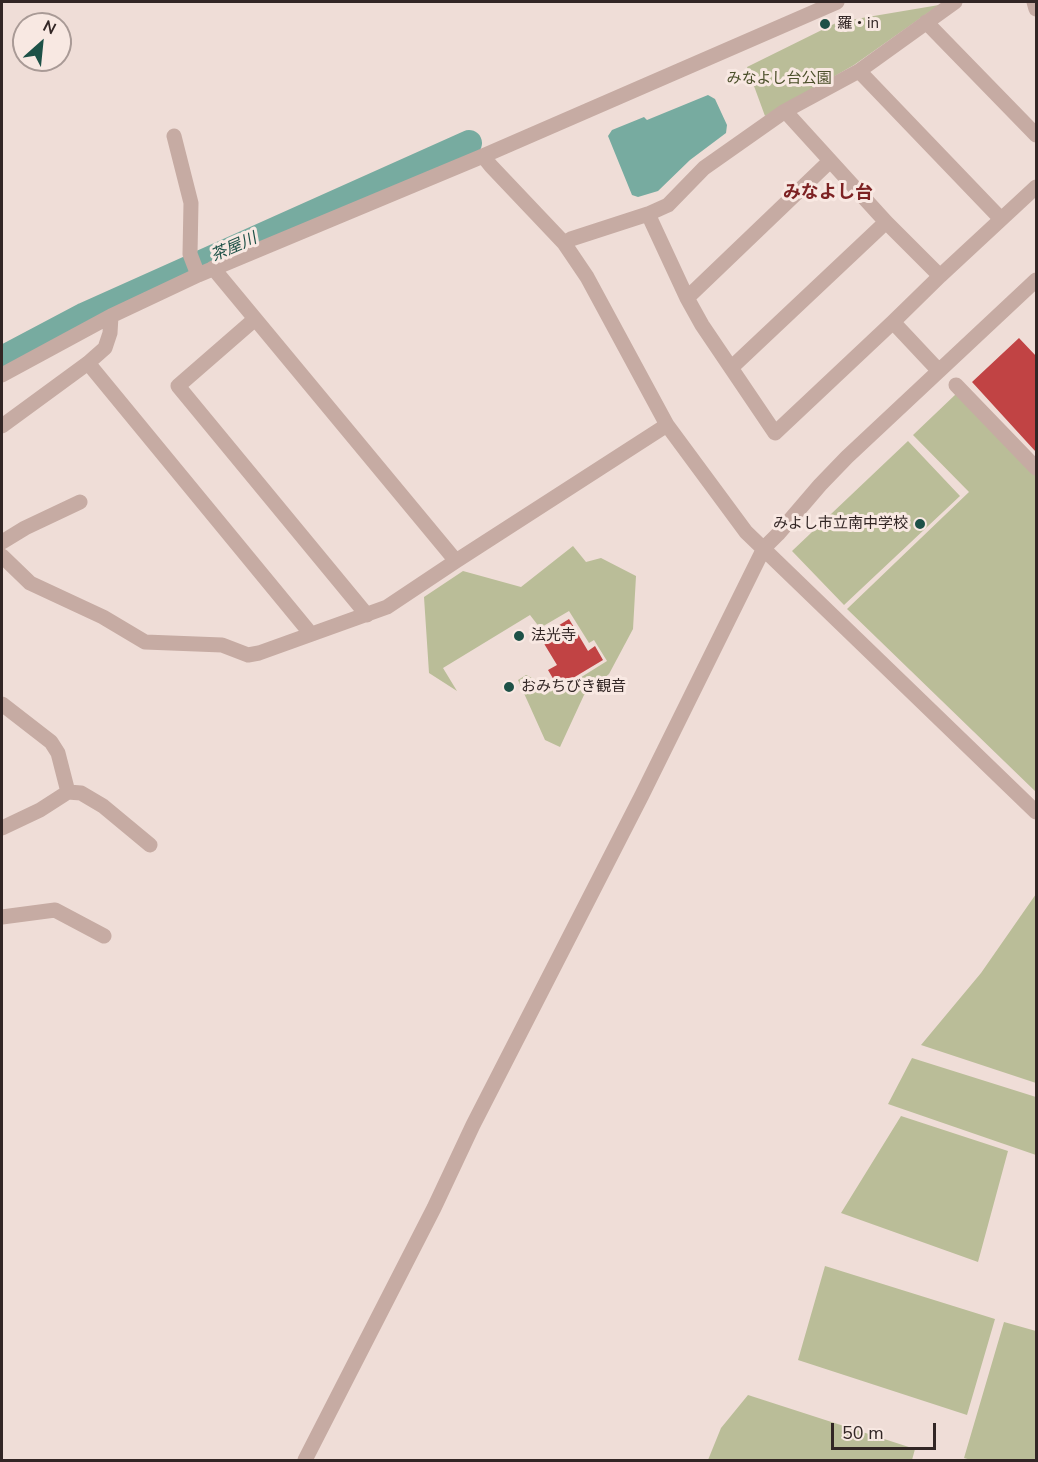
<!DOCTYPE html>
<meta charset="utf-8">
<style>
body{margin:0}
#map{position:relative;width:1038px;height:1462px;overflow:hidden;background:#efddd7;font-family:"Nunito Sans",sans-serif}
canvas{display:block}
.frame{position:absolute;inset:0;border:3px solid #322625;pointer-events:none}
.north{position:absolute;left:12px;top:12px;width:60px;height:60px;box-sizing:border-box;background:#f8e8e2;border:2px solid #a99a96;border-radius:50%;rotate:27deg;font-size:16px;font-weight:700;line-height:24px;text-align:center;color:#322625}
.north::after{content:'';display:block;margin:auto;width:21px;height:27px;background:#1d5147;clip-path:polygon(50% 0,100% 100%,50% 72%,0 100%)}
.scale{position:absolute;left:831px;top:1423px;width:105px;height:27px;box-sizing:border-box;border:3px solid #322625;border-top:0;padding-left:8px;font-size:18px;line-height:21px;white-space:nowrap;color:#322625;-webkit-text-stroke:4px #f8e8e2;paint-order:stroke}
</style>
<div id="map">
<canvas width="1038" height="1462"></canvas>
<div class="frame"></div>
<div class="north">N</div>
<div class="scale">50 m</div>
</div>
<script>
const context = document.querySelector('canvas').getContext('2d');
context.lineJoin = 'round';
function paint(path, color) { context.fillStyle = color; context.fill(path, 'evenodd'); }
const poly = rows => new Path2D(rows.map(r => 'M' + r).join(''));
function trace(path, color, width, dash) { context.strokeStyle = color; context.lineWidth = width; context.lineCap = dash ? 'butt' : 'round'; context.setLineDash(dash || []); context.stroke(path); }
function drawText(font, color, halo, rows, align = 'center') {
  context.font = font + ' "Nunito Sans","Noto Sans JP",sans-serif'; context.lineWidth = 6; context.setLineDash([]); context.textBaseline = 'middle'; context.strokeStyle = halo; context.fillStyle = color; for (const [text, x, y, turn = 0] of rows) {
    context.save(); context.translate(x, y); context.rotate((+turn || 0) * Math.PI / 180); context.textAlign = isNaN(turn) ? turn : align; if (halo) context.strokeText(text, 0, 0); context.fillText(text, 0, 0); context.restore();
  }
}
const green = poly([
 [939,5,854,65,765,116,747,67,838,22],
 [956,394,1036,475,1036,792,847,609,969,492,913,435],
 [908,441,960,496,844,605,792,551],
 [573,546,586,562,601,558,636,576,633,629,609,674,584,695,560,747,545,740,518,680,526,675,559,691,607,661,594,640,589,643,569,611,540,628,530,615,443,668,457,691,429,673,424,597,463,571,521,587],
 [1036,894,1036,1083,921,1045,981,973],
 [912,1058,1036,1097,1036,1155,888,1104],
 [901,1116,1008,1151,978,1262,841,1213],
 [825,1266,995,1319,967,1415,798,1360],
 [1004,1322,1036,1331,1036,1460,971,1460,964,1458],
 [748,1395,915,1449,912,1460,708,1460,721,1428]
]);
const water = poly([
 [708,95,715,99,727,125,726,133,690,160,658,191,638,197,632,195,608,136,612,130,644,117,647,120]
]);
const river = poly([
 [2,359,85,315,469,143]
]);
const building = poly([
 [1019,338,1036,356,1036,452,972,382],
 [569,619,588,651,595,646,603,660,558,687,548,670,557,665,540,637]
]);
const minor = poly([
 [955,2,859,71,785,111,704,168,668,205,648,214,687,298,702,325,775,433,893,322,940,276,1036,187],
 [1034,2,1036,9],
 [926,22,1036,135],
 [859,71,1001,219],
 [785,111,886,222,940,276],
 [174,136,191,203,190,254,198,275],
 [483,156,491,166,564,243,587,277,667,425,746,532,1036,812],
 [564,243,571,239,648,214],
 [213,268,456,561],
 [687,298,830,161],
 [255,319,178,386,367,615],
 [893,322,939,371],
 [88,363,311,634],
 [731,368,886,222],
 [2,375,111,316,198,275,483,156,837,2],
 [956,385,1036,468],
 [2,426,88,363,105,348,110,333,111,316],
 [2,542,25,528,80,502],
 [2,556,30,583,103,617,145,642,222,645,248,655,259,653,387,607,456,561,667,425],
 [2,704,51,742,58,753,68,792,81,793,103,806,150,845],
 [2,828,40,810,68,792],
 [2,917,55,910,104,936],
 [305,1460,434,1208,473,1125,642,795,764,548,778,534,820,485,847,457,1036,280]
]);
const markers = [
 [825,24,6,"#1d5147"],
 [920,524,6,"#1d5147"],
 [519,636,6,"#1d5147"],
 [509,687,6,"#1d5147"]
];
const poiNames = [
 ["羅・in",837,24],
 ["みよし市立南中学校",908,524,"right"],
 ["法光寺",531,636],
 ["おみちびき観音",521,687]
];
const parkNames = [
 ["みなよし台公園",779,79]
];
const waterNames = [
 ["茶屋川",234,248,-24]
];
const quarterNames = [
 ["みなよし台",828,194]
];
paint(green, '#babd98');
paint(water, '#77aba0');
trace(river, '#77aba0', 26);
paint(building, '#c14344');
trace(minor, '#c6aba3', 15);
for (const [x, y, r, color] of markers) { const dot = new Path2D(); dot.arc(x, y, r, 0, 2 * Math.PI); context.fillStyle = color; context.fill(dot); trace(dot, '#f8e8e2', 2); }
drawText('15px', '#322625', '#f8e8e2', poiNames, 'left');
drawText('15px', '#4b4f2a', '#f8e8e2', parkNames);
drawText('italic 16px', '#1d5147', '#f8e8e2', waterNames);
drawText('bold 18px', '#7d2223', '#f8e8e2', quarterNames);
</script>
